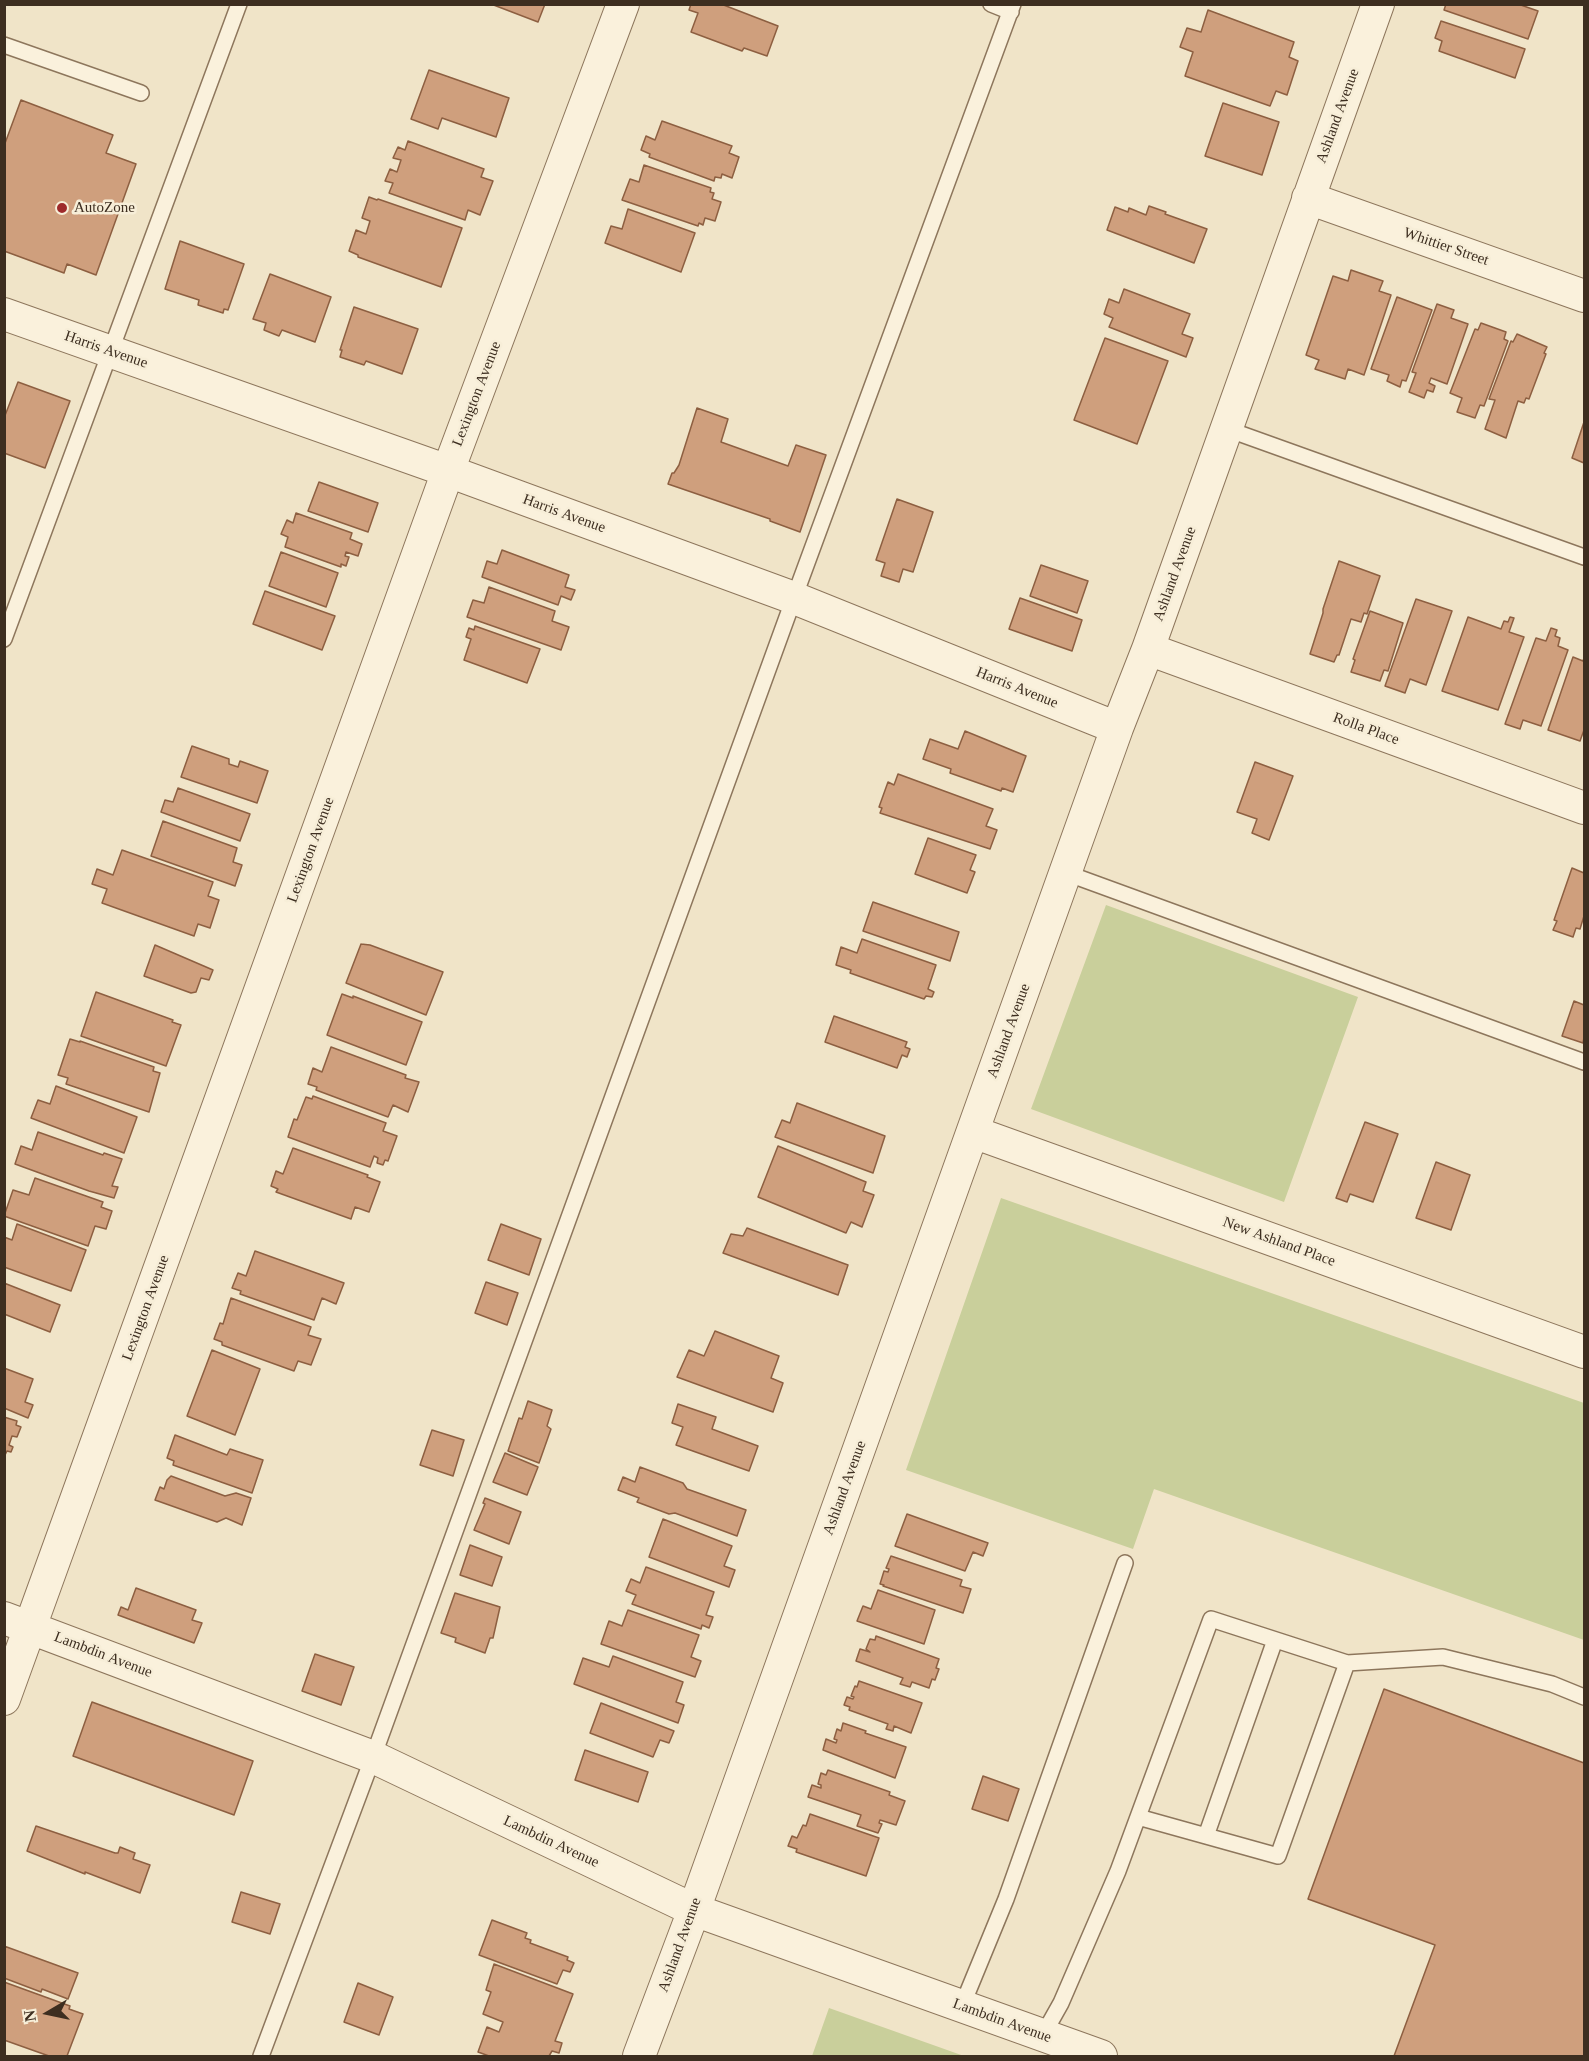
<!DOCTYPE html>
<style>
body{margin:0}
#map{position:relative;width:1589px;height:2061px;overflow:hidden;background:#f0e4c8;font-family:Georgia,serif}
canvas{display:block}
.frame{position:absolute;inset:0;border:6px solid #3d2e20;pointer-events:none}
.north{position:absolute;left:18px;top:1983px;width:60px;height:60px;-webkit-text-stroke:4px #f7eed8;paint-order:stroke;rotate:261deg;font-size:16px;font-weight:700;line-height:24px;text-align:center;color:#3d2e20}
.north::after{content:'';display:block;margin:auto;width:21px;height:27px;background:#3d2e20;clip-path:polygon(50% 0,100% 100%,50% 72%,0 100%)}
</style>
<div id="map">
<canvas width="1589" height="2061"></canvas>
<div class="frame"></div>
<div class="north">N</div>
</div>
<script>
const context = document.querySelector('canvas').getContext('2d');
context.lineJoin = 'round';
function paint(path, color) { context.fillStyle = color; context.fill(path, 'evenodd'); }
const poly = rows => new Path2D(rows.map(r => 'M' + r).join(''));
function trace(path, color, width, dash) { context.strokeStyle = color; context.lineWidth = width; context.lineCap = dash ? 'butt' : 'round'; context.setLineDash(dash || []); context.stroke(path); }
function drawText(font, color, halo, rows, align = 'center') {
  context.font = font + ' Georgia,serif'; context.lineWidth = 5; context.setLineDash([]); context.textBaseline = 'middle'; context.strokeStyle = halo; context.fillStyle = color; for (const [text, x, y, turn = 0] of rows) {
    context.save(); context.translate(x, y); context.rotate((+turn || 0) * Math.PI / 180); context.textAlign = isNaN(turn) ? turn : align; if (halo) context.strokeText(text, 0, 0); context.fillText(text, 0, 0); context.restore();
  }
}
const green = poly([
 [1106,905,1358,997,1284,1202,1031,1109],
 [1001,1198,1584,1403,1584,1640,1154,1489,1133,1549,906,1470],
 [829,2008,964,2056,812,2056]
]);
const building = poly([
 [491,4,545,4,538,22,491,4],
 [691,4,721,4,778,26,767,56,744,48,742,51,691,32,698,13,689,10,691,4],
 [1446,4,1518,4,1538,11,1528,39,1444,10,1446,4],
 [1208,10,1294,42,1289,57,1298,61,1287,95,1276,91,1270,106,1185,76,1193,52,1180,47,1187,28,1201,32,1208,10],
 [1441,21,1525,49,1515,78,1439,51,1442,41,1435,38,1441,21],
 [429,70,509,98,496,137,442,118,438,129,411,119,429,70],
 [21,100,113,135,106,153,136,164,96,275,67,264,64,273,4,251,4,146,21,100],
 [1223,103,1279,122,1262,175,1205,156,1223,103],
 [662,121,732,146,729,153,739,157,732,178,722,174,721,178,715,177,714,181,649,157,650,154,641,150,646,136,655,140,662,121],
 [408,141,484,169,481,177,493,181,480,215,468,210,465,220,389,193,393,183,385,181,390,169,397,172,401,160,393,158,398,147,405,150,408,141],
 [644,165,711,188,710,192,714,193,712,199,721,202,715,221,705,218,703,225,699,223,698,226,622,200,630,179,639,182,644,165],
 [369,197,377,200,378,199,462,228,441,287,358,257,358,255,349,251,356,230,366,234,370,221,362,218,369,197],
 [1149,206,1166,212,1165,214,1207,229,1194,263,1107,230,1115,207,1128,212,1129,208,1146,215,1149,206],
 [628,209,695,233,681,272,605,243,611,226,622,229,628,209],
 [180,241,244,264,228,310,224,309,223,313,198,305,199,300,165,289,180,241],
 [1351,270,1383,281,1379,291,1391,295,1364,375,1348,369,1345,379,1315,369,1319,360,1306,355,1333,276,1348,281,1351,270],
 [270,274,331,297,315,342,282,330,279,336,264,330,266,323,253,319,270,274],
 [1124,289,1190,314,1182,334,1193,338,1186,357,1109,327,1113,318,1104,314,1109,299,1119,303,1124,289],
 [1397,297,1432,310,1406,381,1402,380,1400,387,1387,381,1389,375,1371,369,1397,297],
 [1437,304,1454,310,1451,318,1468,324,1447,384,1431,378,1429,383,1435,386,1433,392,1427,390,1424,398,1409,392,1416,373,1412,372,1437,304],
 [354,307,418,329,402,374,366,361,364,365,340,357,342,350,340,350,354,307],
 [1481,323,1506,332,1504,339,1508,341,1484,406,1480,405,1475,418,1457,412,1462,398,1450,393,1475,329,1478,330,1481,323],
 [1517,334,1547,347,1544,353,1546,354,1529,399,1526,398,1524,403,1518,401,1506,438,1485,429,1495,400,1489,399,1511,341,1513,342,1517,334],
 [1105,338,1168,361,1137,444,1074,420,1105,338],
 [18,382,70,401,45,468,4,453,4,418,18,382],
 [697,408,728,419,721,442,788,466,796,445,826,455,800,532,770,521,770,519,668,484,672,473,674,473,679,465,697,408],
 [1584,422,1584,463,1572,458,1584,422],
 [319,482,378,503,368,532,308,511,319,482],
 [897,499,933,512,913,572,903,569,899,582,881,576,885,563,876,560,897,499],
 [296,513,352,533,350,539,362,544,358,556,346,552,345,556,349,557,346,566,341,564,341,567,285,547,288,537,281,534,287,520,293,523,296,513],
 [502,550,569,575,565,587,575,590,571,600,561,596,558,605,482,577,487,561,497,564,502,550],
 [281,552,338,573,326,607,269,586,281,552],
 [1339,561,1380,576,1367,614,1364,613,1361,622,1351,619,1339,655,1337,655,1334,662,1310,654,1323,613,1323,609,1339,561],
 [1041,565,1088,581,1077,613,1030,596,1041,565],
 [489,587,555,611,552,621,569,627,561,650,467,617,473,600,484,603,489,587],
 [265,591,335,616,322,650,253,624,265,591],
 [1020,598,1082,620,1072,651,1009,629,1020,598],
 [1416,599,1452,611,1426,685,1410,679,1405,693,1385,686,1416,599],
 [1370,611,1403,623,1388,671,1384,670,1380,681,1351,672,1355,660,1353,659,1370,611],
 [1468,617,1501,629,1504,621,1508,622,1510,617,1514,618,1509,632,1524,637,1498,710,1442,691,1468,617],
 [475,626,540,649,527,683,464,660,471,639,466,637,469,628,474,630,475,626],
 [1551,628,1557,630,1555,636,1560,638,1558,646,1568,650,1541,726,1523,720,1520,729,1505,724,1536,638,1546,641,1551,628],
 [1573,657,1583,661,1584,658,1584,730,1580,741,1548,730,1573,657],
 [965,731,1026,756,1013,792,1002,788,1001,791,950,773,951,769,923,759,930,739,958,749,965,731],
 [192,746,229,759,229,764,238,767,240,761,268,771,257,803,181,777,192,746],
 [1255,762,1293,776,1269,840,1252,833,1257,819,1237,812,1255,762],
 [898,774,993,809,986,826,997,830,990,849,880,813,882,808,879,807,888,782,894,785,898,774],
 [178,788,250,814,240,841,161,812,165,800,173,802,178,788],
 [163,821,237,848,233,862,242,865,235,886,151,856,163,821],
 [928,838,976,855,970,870,975,872,967,893,915,874,928,838],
 [122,850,213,882,208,896,219,900,210,928,198,924,194,936,102,903,107,889,92,884,97,869,113,875,122,850],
 [1572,868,1584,873,1584,916,1580,929,1576,928,1573,937,1553,930,1557,921,1554,920,1572,868],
 [873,902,959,932,950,961,863,931,873,902],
 [862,939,936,965,928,989,934,992,932,997,926,996,924,999,850,973,851,970,836,965,841,947,857,953,862,939],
 [361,944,370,945,443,972,426,1015,346,983,361,944],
 [155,945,213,970,209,980,201,978,196,992,191,993,144,976,155,945],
 [96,992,173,1020,172,1022,181,1025,166,1066,81,1036,96,992],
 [342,994,353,998,353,996,422,1022,406,1065,327,1035,342,994],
 [1574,1001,1584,1005,1584,1038,1583,1043,1562,1036,1574,1001],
 [834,1016,907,1042,905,1047,910,1049,907,1057,902,1055,897,1068,825,1042,834,1016],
 [70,1039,80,1042,80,1041,154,1067,153,1071,160,1073,149,1112,66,1084,68,1078,58,1075,70,1039],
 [331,1047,406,1075,405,1078,419,1082,408,1112,393,1105,388,1117,316,1090,317,1087,308,1084,313,1068,322,1072,331,1047],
 [56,1086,137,1117,124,1153,31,1118,38,1100,50,1104,56,1086],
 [313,1096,386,1123,383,1131,397,1136,388,1161,385,1160,383,1165,377,1163,378,1158,374,1156,370,1167,288,1137,294,1119,297,1120,306,1097,312,1099,313,1096],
 [797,1103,885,1136,873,1173,775,1137,782,1120,790,1123,797,1103],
 [1365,1122,1398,1134,1373,1202,1350,1194,1347,1202,1336,1198,1365,1122],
 [38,1132,103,1155,104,1153,122,1159,112,1186,118,1187,114,1198,89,1191,15,1164,21,1146,32,1150,38,1132],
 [778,1146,866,1182,863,1191,874,1195,862,1227,851,1222,846,1233,758,1197,778,1146],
 [293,1148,368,1175,367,1177,380,1182,369,1212,355,1207,351,1219,276,1192,278,1189,271,1186,276,1171,283,1174,293,1148],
 [1436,1162,1470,1175,1451,1230,1416,1218,1436,1162],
 [35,1178,103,1202,101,1207,112,1211,106,1229,95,1226,88,1246,4,1216,13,1190,29,1195,35,1178],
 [17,1224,86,1250,71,1291,4,1267,4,1237,12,1240,17,1224],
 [501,1224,541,1239,529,1275,488,1260,501,1224],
 [747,1228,848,1265,838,1295,723,1253,731,1234,743,1236,747,1228],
 [255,1251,344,1283,336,1304,322,1298,314,1320,240,1294,241,1291,232,1288,238,1273,246,1276,255,1251],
 [486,1282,518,1293,507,1325,475,1313,486,1282],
 [4,1283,60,1305,50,1332,4,1314,4,1283],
 [231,1298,311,1327,308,1335,321,1339,311,1365,298,1361,294,1371,222,1345,222,1342,214,1339,220,1323,223,1324,231,1298],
 [715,1331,779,1356,771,1378,783,1383,773,1412,677,1377,689,1350,704,1356,715,1331],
 [212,1350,260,1369,235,1435,187,1416,212,1350],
 [4,1368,33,1379,25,1402,33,1405,28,1418,4,1408,4,1368],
 [528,1401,552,1410,547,1426,551,1429,539,1463,508,1451,519,1418,522,1419,528,1401],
 [678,1404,716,1417,712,1429,758,1446,749,1471,676,1445,683,1427,672,1423,678,1404],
 [4,1417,17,1421,16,1425,21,1427,17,1437,12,1436,9,1445,13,1447,11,1452,7,1451,4,1457,4,1417],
 [432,1430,464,1440,453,1476,420,1465,432,1430],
 [175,1435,227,1455,230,1449,263,1460,252,1493,173,1465,174,1461,167,1458,175,1435],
 [505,1453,538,1467,527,1495,493,1482,505,1453],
 [640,1467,683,1483,687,1489,746,1510,737,1536,675,1513,669,1514,637,1502,639,1498,618,1490,623,1477,635,1482,640,1467],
 [171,1476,225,1496,236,1493,251,1498,242,1525,226,1518,217,1522,155,1500,160,1487,164,1489,167,1480,171,1476],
 [485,1498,521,1512,509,1544,474,1530,485,1504,483,1503,485,1498],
 [907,1514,988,1543,983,1556,973,1552,965,1571,895,1546,907,1514],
 [663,1519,732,1546,724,1566,735,1570,729,1587,649,1557,663,1519],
 [470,1545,502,1557,492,1586,460,1575,470,1545],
 [891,1556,962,1580,960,1586,971,1589,963,1613,883,1586,884,1585,880,1584,884,1571,888,1572,889,1569,886,1568,891,1556],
 [646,1567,714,1592,706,1615,713,1617,709,1628,702,1625,701,1629,632,1604,636,1595,626,1591,631,1579,640,1583,646,1567],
 [136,1588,196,1610,192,1620,202,1623,194,1643,118,1615,121,1607,128,1610,136,1588],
 [878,1590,935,1610,924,1644,857,1621,863,1606,871,1609,878,1590],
 [455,1593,500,1607,493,1638,490,1638,485,1653,455,1642,456,1638,441,1633,455,1593],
 [628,1610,699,1635,691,1657,701,1661,695,1677,601,1644,609,1621,622,1626,628,1610],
 [876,1636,939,1659,936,1668,939,1669,935,1680,932,1679,929,1688,912,1682,910,1687,900,1684,903,1678,856,1661,860,1649,870,1652,866,1649,870,1639,875,1640,876,1636],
 [315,1654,354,1667,341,1705,302,1691,315,1654],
 [613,1656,683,1682,676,1702,684,1705,678,1723,574,1684,583,1658,609,1667,613,1656],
 [859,1681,922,1703,911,1733,894,1726,893,1731,886,1729,888,1724,849,1710,850,1707,844,1705,847,1697,853,1699,854,1697,851,1696,855,1686,857,1687,859,1681],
 [1384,1689,1584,1763,1584,2056,1394,2056,1435,1945,1308,1899,1384,1689],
 [92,1702,253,1761,234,1815,73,1756,92,1702],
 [601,1703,674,1731,669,1743,660,1740,653,1757,590,1733,601,1703],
 [843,1723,866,1731,865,1733,906,1747,895,1778,823,1750,826,1739,836,1743,837,1740,834,1739,837,1729,841,1731,843,1723],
 [585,1750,648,1772,638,1802,575,1780,585,1750],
 [828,1770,890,1792,889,1795,905,1801,896,1825,880,1820,879,1823,882,1824,878,1833,857,1826,861,1815,808,1797,812,1785,821,1788,821,1785,818,1784,821,1773,826,1775,828,1770],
 [983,1776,1019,1789,1008,1821,972,1809,983,1776],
 [810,1814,879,1838,866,1876,796,1852,797,1849,788,1846,792,1836,797,1838,803,1825,806,1826,810,1814],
 [36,1826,115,1853,118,1853,120,1847,135,1853,133,1859,150,1865,140,1893,85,1872,85,1874,27,1851,36,1826],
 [241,1892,280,1904,270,1934,232,1922,241,1892],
 [492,1920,527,1933,525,1938,531,1940,530,1943,568,1957,567,1960,574,1963,570,1972,563,1970,557,1984,479,1955,492,1920],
 [4,1946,78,1973,68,1999,42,1989,41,1992,4,1978,4,1946],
 [494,1964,573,1994,555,2041,562,2043,559,2053,552,2051,549,2056,489,2056,478,2052,487,2027,499,2032,503,2022,483,2014,491,1992,486,1990,494,1964],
 [4,1982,70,2006,69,2009,83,2014,67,2056,49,2056,4,2040,4,1982],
 [358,1983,393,1997,379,2035,344,2022,358,1983]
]);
const lane = poly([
 [991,4,1011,12],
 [4,45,141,93],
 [1227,429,1584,557],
 [4,639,239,4],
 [1066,873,1584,1062],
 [1347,1663,1443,1657,1552,1684,1584,1697],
 [1206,1836,1275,1640],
 [962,2006,1006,1899,1125,1563],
 [1043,2035,1061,2003,1118,1871,1211,1619,1347,1663,1278,1856,1138,1817],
 [261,2056,373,1757,794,598,1013,4]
]);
const street = poly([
 [1308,198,1584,296],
 [4,314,448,471,794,598,1117,728],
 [1148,649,1584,808],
 [973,1132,1584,1352],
 [4,1618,373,1757,694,1910,1101,2056],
 [4,1699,448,471,623,4],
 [639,2056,694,1910,1117,728,1148,649,1378,4]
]);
const markers = [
 [62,208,6,"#9e2a2b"]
];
const streetNames = [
 ["Ashland Avenue",1338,116,-70],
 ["Whittier Street",1446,247,19],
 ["Harris Avenue",106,350,19],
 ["Lexington Avenue",477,394,-69],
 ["Harris Avenue",564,514,20],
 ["Ashland Avenue",1175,574,-70],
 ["Harris Avenue",1017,688,22],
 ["Rolla Place",1366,729,20],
 ["Lexington Avenue",311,850,-70],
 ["Ashland Avenue",1009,1031,-70],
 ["New Ashland Place",1279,1242,20],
 ["Lexington Avenue",146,1308,-70],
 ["Ashland Avenue",845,1488,-70],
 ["Lambdin Avenue",103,1655,21],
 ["Lambdin Avenue",551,1842,25],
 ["Ashland Avenue",680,1945,-70],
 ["Lambdin Avenue",1002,2021,20]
];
const poiNames = [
 ["AutoZone",74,208]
];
paint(green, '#c9cf9b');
paint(building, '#cf9f7d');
trace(building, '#8d5f41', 1.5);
trace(lane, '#8d765c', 18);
trace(street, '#8d765c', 34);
trace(lane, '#faf1dc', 15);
trace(street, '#faf1dc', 32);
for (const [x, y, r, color] of markers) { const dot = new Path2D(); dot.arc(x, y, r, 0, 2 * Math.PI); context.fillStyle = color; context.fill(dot); trace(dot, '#f7eed8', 2); }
drawText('15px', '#3d2e20', '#f7eed8', streetNames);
drawText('15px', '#3d2e20', '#f7eed8', poiNames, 'left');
</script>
